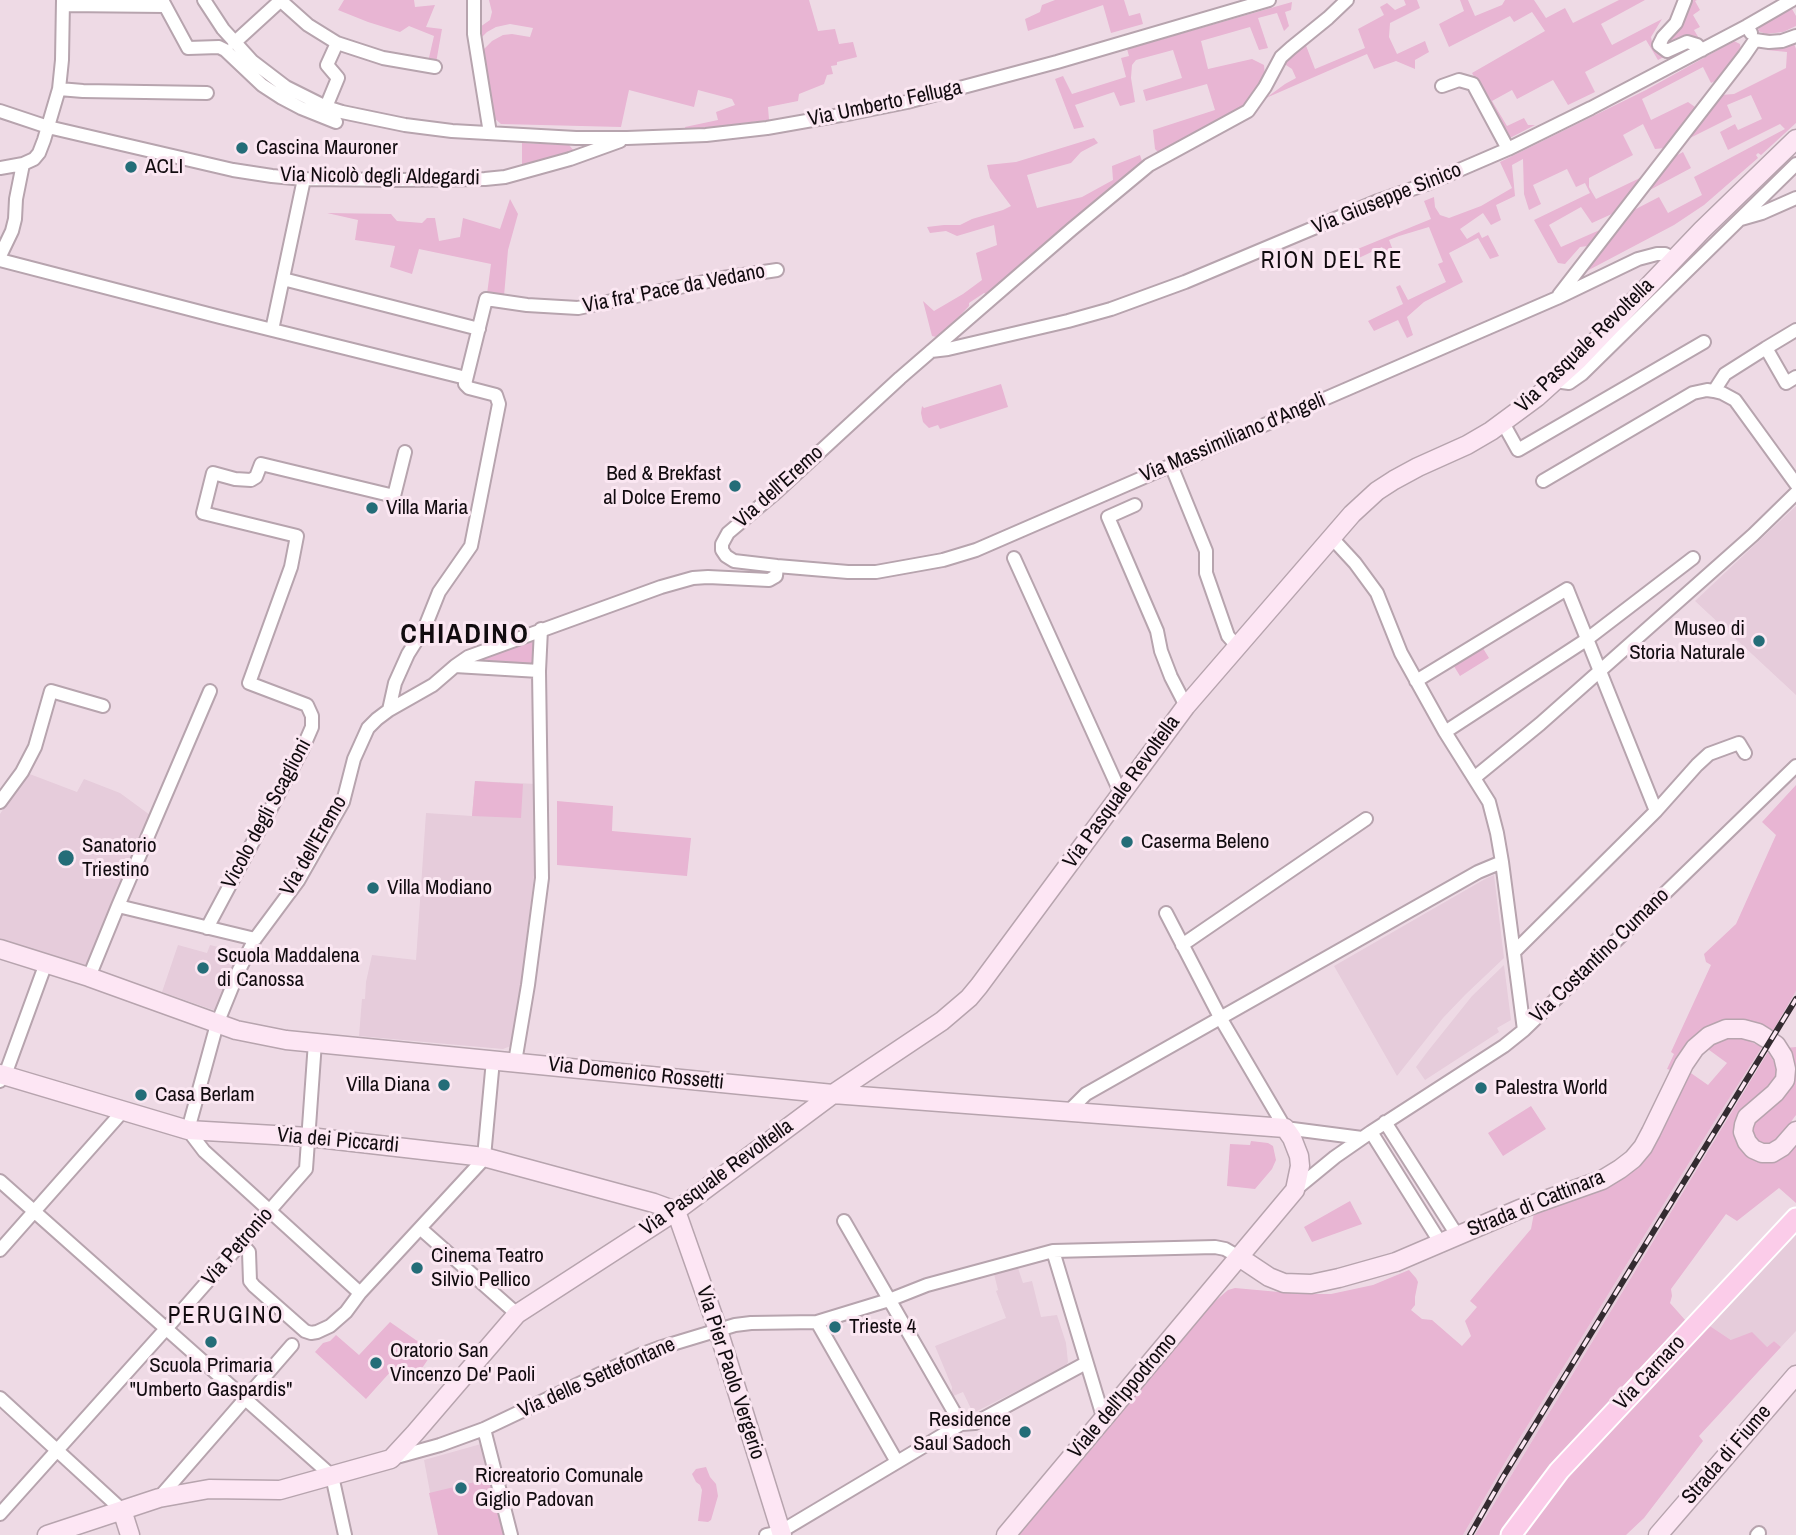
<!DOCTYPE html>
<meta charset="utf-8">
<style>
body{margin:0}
canvas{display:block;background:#eedae5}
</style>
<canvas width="1796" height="1535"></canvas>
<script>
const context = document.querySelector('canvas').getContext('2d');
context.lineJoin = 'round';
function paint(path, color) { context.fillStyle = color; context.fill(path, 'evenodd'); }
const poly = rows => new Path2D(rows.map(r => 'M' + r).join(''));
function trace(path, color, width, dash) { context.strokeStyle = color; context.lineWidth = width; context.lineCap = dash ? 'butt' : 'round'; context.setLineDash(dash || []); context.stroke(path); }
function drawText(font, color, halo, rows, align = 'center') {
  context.font = font + ' "Archivo Narrow",sans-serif'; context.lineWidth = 6; context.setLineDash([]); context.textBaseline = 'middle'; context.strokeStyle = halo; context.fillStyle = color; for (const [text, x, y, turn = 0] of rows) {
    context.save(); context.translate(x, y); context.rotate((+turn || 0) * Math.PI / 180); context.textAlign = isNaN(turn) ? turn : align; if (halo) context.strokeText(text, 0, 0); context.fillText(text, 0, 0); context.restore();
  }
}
const built = poly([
 [1796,506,1796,695,1695,601],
 [27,773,77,792,84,779,120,793,150,815,86,966,0,939,0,814],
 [475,781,537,784,534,876,514,1043,511,1046,503,1049,359,1036,362,999,365,999,366,982,372,955,416,960,426,813,472,816],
 [1494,875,1504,958,1465,995,1443,1018,1397,1076,1334,966,1485,879],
 [178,945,207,953,210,945,244,953,219,1012,162,992],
 [1504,965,1511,1020,1497,1028,1499,1032,1425,1080,1416,1067,1428,1051,1472,996],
 [1796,991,1796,1005,1475,1535,1463,1535,1510,1454,1716,1119,1762,1047],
 [1796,1229,1796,1331,1781,1347,1774,1341,1767,1347,1731,1340,1707,1324],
 [1018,1268,1023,1283,1032,1281,1041,1317,1057,1315,1066,1343,1068,1362,1065,1367,973,1413,963,1392,951,1397,952,1387,935,1346,1006,1318,996,1291,998,1290,994,1274],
 [481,1444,492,1478,438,1535,424,1460]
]);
const green = poly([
 [344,0,414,0,415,7,435,5,426,27,442,29,436,63,428,62,434,36,409,26,400,32,368,22,338,10],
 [489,0,809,0,818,31,835,29,839,44,853,42,857,57,837,62,837,65,831,66,833,74,827,75,824,84,799,94,798,101,768,107,769,120,686,130,685,127,718,120,716,112,735,105,732,99,698,90,694,107,629,90,621,127,501,124,493,117,482,55,483,50,492,41,503,35,512,34,530,37,533,28,510,24,496,27,487,32,479,40,480,27,490,20,492,12],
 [1055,0,1124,0,1129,16,1140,13,1143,24,1111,33,1103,5,1028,31,1025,19,1040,12,1042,5],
 [1404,0,1417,0,1420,8,1390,23,1389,37,1397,54,1425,41,1429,52,1415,60,1415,69,1396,61,1374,69,1367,54,1266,98,1285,84,1296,78,1292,69,1283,63,1305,43,1315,69,1365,48,1358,29,1384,15,1380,7,1387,3,1395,10,1406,5],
 [1460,0,1468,0,1475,16,1502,5,1505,0,1534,0,1546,18,1565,8,1573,23,1619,0,1645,0,1601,24,1612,45,1662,19,1651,37,1653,47,1662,55,1685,46,1658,60,1646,40,1585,72,1595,92,1568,105,1553,80,1517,99,1512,90,1492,101,1507,126,1524,118,1528,125,1535,125,1510,138,1472,73,1545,31,1532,12,1514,22,1510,16,1449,47,1439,24,1464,11],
 [1691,0,1697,0,1695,1,1700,10,1693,15,1700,27,1694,30,1700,40,1667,42,1678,28],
 [1292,2,1291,10,1285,12,1289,26,1284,31,1277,13,1258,18,1268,48,1259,50,1250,27,1201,41,1208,69,1252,59,1264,65,1265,76,1250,102,1241,109,1164,152,1158,152,1155,149,1153,130,1215,110,1207,84,1146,101,1143,90,1182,78,1173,50,1136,60,1132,65,1131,78,1135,102,1120,106,1114,92,1075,105,1084,127,1074,129,1055,79,1063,76,1072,94,1126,77,1121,58,1129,56,1127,49],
 [1792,9,1796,16,1796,26,1783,32,1766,34,1758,31,1759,26],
 [1734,41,1740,44,1741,51,1720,79,1711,83,1703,67,1642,99,1651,120,1688,102,1695,107,1665,148,1655,149,1643,124,1623,135,1633,155,1589,178,1589,187,1596,199,1642,177,1614,213,1592,223,1581,207,1549,225,1561,247,1602,229,1588,246,1580,247,1565,264,1558,263,1534,220,1590,193,1585,183,1576,187,1567,169,1533,185,1541,204,1529,210,1524,194,1523,159,1512,165,1515,196,1496,205,1501,220,1491,225,1483,213,1460,229,1467,239,1479,232,1482,238,1488,235,1499,256,1490,259,1478,238,1449,253,1463,282,1424,302,1407,317,1413,335,1407,338,1398,320,1374,331,1368,321,1403,304,1396,287,1400,285,1408,300,1446,282,1438,264,1443,262,1429,227,1399,236,1389,240,1398,263,1393,265,1382,247,1342,266,1338,257,1431,219,1424,201,1434,197,1435,207,1440,215,1449,218,1481,206,1512,188,1500,162,1646,90],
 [1793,41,1796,49,1796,123,1761,155,1758,153,1756,155,1758,158,1704,205,1674,225,1585,272,1634,210,1659,197,1668,213,1702,195,1694,177,1785,129,1780,124,1728,150,1720,132,1735,124,1738,130,1762,119,1751,95,1727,105,1732,117,1686,140,1721,95,1734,94,1786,68,1787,52,1767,50],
 [1094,138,1098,143,1081,152,1071,163,1027,175,1037,208,1082,197,1113,180,1112,166,1140,155,1143,164,1086,210,1004,280,986,294,984,293,969,303,969,306,952,324,936,337,932,336,923,301,934,311,963,294,982,280,976,253,997,245,994,225,957,236,946,231,930,233,927,227,944,225,960,225,972,219,1003,210,1011,206,990,178,987,165,1016,162],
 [522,143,569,145,574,151,574,153,522,169],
 [1683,152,1691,168,1646,192,1672,158],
 [510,199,518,214,508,250,504,296,487,294,491,264,419,249,412,274,390,267,395,246,355,240,358,220,327,213,391,214,397,221,422,223,427,218,435,218,439,241,460,237,463,218,500,229],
 [1001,384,1008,407,940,429,938,425,929,428,923,422,921,413,922,406,924,408],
 [534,638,534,664,472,662,482,657],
 [1481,645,1489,658,1460,676,1452,663],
 [475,781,523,784,521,818,472,816],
 [1796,785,1796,991,1772,1032,1734,1021,1674,1071,1667,1069,1674,1054,1671,1052,1711,965,1706,962,1704,954,1736,924,1776,835,1762,822],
 [557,801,613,806,612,831,691,838,687,876,557,865],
 [1733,1036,1749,1041,1762,1047,1716,1119,1510,1454,1463,1535,1017,1535,1213,1303,1228,1290,1235,1288,1301,1294,1331,1294,1373,1285,1409,1270,1416,1278,1418,1282,1415,1297,1415,1305,1411,1310,1422,1319,1432,1320,1462,1346,1471,1336,1465,1321,1477,1307,1470,1301,1531,1229,1534,1213,1614,1180,1688,1071,1708,1085,1727,1063,1705,1047,1717,1039],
 [1796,1047,1796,1115,1775,1143,1768,1145,1759,1143,1753,1137,1751,1130,1753,1122,1785,1095,1791,1084,1786,1048],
 [1768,1052,1776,1065,1777,1076,1740,1146,1796,1143,1796,1203,1779,1188,1737,1221,1726,1214,1671,1289,1672,1296,1670,1303,1686,1321,1538,1482,1500,1535,1475,1535],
 [1531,1106,1546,1129,1503,1156,1488,1133],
 [1251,1141,1268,1143,1273,1146,1276,1160,1272,1169,1255,1189,1227,1186,1230,1144,1250,1145],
 [1350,1201,1362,1224,1312,1242,1304,1227],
 [390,1322,433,1352,412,1383,392,1370,366,1399,315,1352,323,1343,330,1341,336,1335,359,1355],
 [1707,1324,1731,1340,1752,1332,1767,1347,1774,1341,1781,1347,1699,1436,1703,1441,1644,1518,1626,1535,1520,1535,1536,1510],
 [706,1467,710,1477,716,1484,718,1496,711,1520,708,1522,698,1521,702,1490,700,1485,696,1482,692,1474,696,1469],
 [492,1478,505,1535,438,1535,429,1493]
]);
const street = poly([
 [162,0,188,48,219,47,225,50,262,85,282,98,301,108,336,122],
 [204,0,223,29,252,61,286,87,326,107,342,112,405,125,452,131,576,138,627,138,706,135,767,128,852,113,907,102,1057,62,1269,0],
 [280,0,308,25,337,43,383,58,435,67],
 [474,0,474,34,490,133],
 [1347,0,1328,18,1291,48,1281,57,1265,87,1248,111,1149,165,1072,229,900,378,773,495,728,533,722,544,722,550,726,556,734,561,777,566,848,572,876,572,943,560,976,550,1557,298,1638,259,1657,254,1665,254,1674,259],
 [1685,0,1676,23,1663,37,1659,45,1667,51,1687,42,1697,45,1702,50],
 [63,5,165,6],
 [1751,33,1747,26,1792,0],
 [1755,40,1769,42,1782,41,1796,36],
 [234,43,281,0],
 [1442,86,1459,80,1473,84,1508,149],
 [59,89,83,91,207,93],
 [326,107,338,78,327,65,337,43],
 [0,111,48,127,233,170,272,176,304,179,399,180,485,179,505,177,570,159,620,141],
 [0,168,23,164,34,159,39,153,44,140,59,89,62,60,63,0],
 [1741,219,1762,213,1796,198],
 [0,256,12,231,15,219,16,199,23,164],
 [0,260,220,317,466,378],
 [283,279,479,329],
 [1559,295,1744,56,1755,40],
 [272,330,304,179],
 [1796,330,1766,348,1786,383,1796,377],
 [931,351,948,349,1068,321,1111,309,1185,282,1378,201,1429,183,1508,149,1591,108,1747,26],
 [1555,381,1569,383,1582,374,1796,164],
 [1714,391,1722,393,1735,400,1796,484],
 [1503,423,1518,450,1704,342],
 [1171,465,1206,551,1206,573,1228,636,1237,646],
 [1543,481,1693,393,1707,390,1714,391,1725,374,1766,348],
 [1135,505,1108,517,1157,631,1161,651,1171,677,1186,706],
 [1331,537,1355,563,1377,593,1401,653,1445,732,1489,802,1497,833,1502,862,1524,1030],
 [1014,558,1121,794],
 [455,666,539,671],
 [1416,681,1567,589,1656,811],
 [389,710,395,683,408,654,425,627,439,592,471,546,499,404,496,395,469,388,465,384,486,299,527,305,578,308,723,278,777,270],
 [1445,732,1586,640,1693,558],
 [1474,778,1540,724,1753,535,1796,493],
 [0,802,22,772,35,747,51,691,103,706],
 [118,906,255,939],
 [1166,913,1221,1019,1285,1128,1362,1138],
 [207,928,302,750,312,727,312,716,307,705,249,683,291,567,297,536,203,513,213,473,235,479,251,480,256,477,261,464,394,496,405,452],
 [1182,945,1366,819],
 [1514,952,1656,811,1697,765,1709,754,1739,743,1745,753],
 [89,977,118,906,210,691],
 [515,1062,528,985,542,878,539,671,541,629],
 [0,1081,5,1075,46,963],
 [1069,1111,1086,1094,1478,872,1502,862],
 [1385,1122,1457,1235],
 [1371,1132,1440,1242],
 [0,1181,332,1476,345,1535],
 [1296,1189,1335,1157,1371,1132,1504,1046,1524,1030,1796,766],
 [844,1221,961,1424],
 [421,1229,517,1314],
 [241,1243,249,1252,250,1281,254,1286,305,1331,311,1333,317,1332,330,1326,346,1312,360,1293,482,1161,484,1157,493,1060],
 [0,1250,123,1111],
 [1053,1251,1104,1420],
 [360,1293,204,1151,188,1130,217,1024,239,970,255,939,298,881,343,802,354,759,368,728,377,719,389,710,433,685,455,666,468,657,661,587,693,578,708,577,769,580,776,576,777,566],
 [817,1322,897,1462],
 [0,1398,122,1510],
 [484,1429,511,1535],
 [393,1458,440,1445,484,1429,640,1355,659,1348,735,1325,751,1323,817,1322,889,1300,927,1285,1053,1251,1215,1247,1225,1249,1239,1257],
 [159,1498,292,1345],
 [0,1514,172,1322,306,1169,315,1042],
 [766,1535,780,1532,961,1424,975,1423,1086,1363],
 [1757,1535,1759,1533]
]);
const secondary = poly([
 [0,949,89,977,236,1030,286,1040,833,1094,1285,1128,1292,1138,1299,1156,1300,1166,1295,1190,1006,1535],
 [0,1074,188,1130,309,1137,484,1157,654,1203,676,1211],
 [676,1211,718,1330,782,1535],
 [1239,1257,1269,1277,1284,1283,1311,1284,1339,1278,1396,1262,1520,1209,1602,1180,1620,1169,1633,1159,1643,1147,1651,1132,1684,1064,1695,1048,1709,1036,1726,1029,1743,1029,1758,1033,1766,1038,1776,1045,1783,1056,1786,1069,1785,1080,1775,1093,1747,1117,1744,1125,1743,1132,1747,1142,1753,1149,1762,1153,1772,1153,1782,1147,1796,1131],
 [122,1510,130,1535],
 [47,1535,159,1498,209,1489,280,1490,391,1459,415,1433,517,1314,676,1211,833,1094,942,1021,969,998,979,986,1186,706,1352,514,1377,491,1394,480,1418,467,1467,445,1491,431,1537,397,1578,360,1702,230,1796,139],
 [1658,1535,1796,1375]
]);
const primary = poly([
 [1511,1535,1559,1471,1796,1218]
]);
const rail = poly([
 [1470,1535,1503,1477,1796,999]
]);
const markers = [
 [242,148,7,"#246d78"],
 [131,167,7,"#246d78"],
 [735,486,7,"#246d78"],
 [372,508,7,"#246d78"],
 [1759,641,7,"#246d78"],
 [1127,842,7,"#246d78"],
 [66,858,9,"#246d78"],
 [373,888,7,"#246d78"],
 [203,968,7,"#246d78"],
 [444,1085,7,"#246d78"],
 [1481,1088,7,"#246d78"],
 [141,1095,7,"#246d78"],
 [417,1268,7,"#246d78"],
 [835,1327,7,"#246d78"],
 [211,1342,7,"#246d78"],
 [376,1363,7,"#246d78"],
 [1025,1432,7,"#246d78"],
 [461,1488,7,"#246d78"]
];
const streetNames = [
 ["Via Umberto Felluga",885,104,-12],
 ["Via Nicolò degli Aldegardi",380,177,1],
 ["Via Giuseppe Sinico",1387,199,-22],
 ["Via fra' Pace da Vedano",674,289,-11],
 ["Via Pasquale Revoltella",1585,346,-44],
 ["Via Massimiliano d'Angeli",1233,438,-23],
 ["Via dell'Eremo",779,487,-42],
 ["Via Pasquale Revoltella",1122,792,-54],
 ["Vicolo degli Scaglioni",267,814,-62],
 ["Via dell'Eremo",314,846,-60],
 ["Via Costantino Cumano",1600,956,-44],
 ["Via Domenico Rossetti",636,1074,6],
 ["Via dei Piccardi",338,1141,5],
 ["Via Pasquale Revoltella",717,1178,-36],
 ["Strada di Cattinara",1536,1204,-22],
 ["Via Petronio",238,1247,-49],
 ["Via Pier Paolo Vergerio",730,1373,72],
 ["Via Carnaro",1650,1373,-47],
 ["Via delle Settefontane",597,1378,-24],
 ["Viale dell'Ippodromo",1123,1396,-50],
 ["Strada di Fiume",1727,1455,-49]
];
const poiNames = [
 ["Cascina Mauroner",256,148],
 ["ACLI",145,167],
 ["Bed & Brekfast",721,474,"right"],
 ["al Dolce Eremo",721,498,"right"],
 ["Villa Maria",386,508],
 ["Museo di",1745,629,"right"],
 ["Storia Naturale",1745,653,"right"],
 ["Caserma Beleno",1141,842],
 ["Sanatorio",82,846],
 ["Triestino",82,870],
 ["Villa Modiano",387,888],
 ["Scuola Maddalena",217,956],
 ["di Canossa",217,980],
 ["Villa Diana",430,1085,"right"],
 ["Palestra World",1495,1088],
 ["Casa Berlam",155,1095],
 ["Cinema Teatro",431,1256],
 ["Silvio Pellico",431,1280],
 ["Trieste 4",849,1327],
 ["Oratorio San",390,1351],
 ["Vincenzo De' Paoli",390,1375],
 ["Scuola Primaria",211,1366,"center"],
 ["\"Umberto Gaspardis\"",211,1390,"center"],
 ["Residence",1011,1420,"right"],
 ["Saul Sadoch",1011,1444,"right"],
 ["Ricreatorio Comunale",475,1476],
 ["Giglio Padovan",475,1500]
];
const neighbourhoodNames = [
 ["RION DEL RE",1332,262],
 ["PERUGINO",226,1317]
];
const districtNames = [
 ["CHIADINO",465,635]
];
paint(built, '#e6ccdb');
paint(green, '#e8b5d3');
trace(street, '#b7a4ae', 16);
trace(secondary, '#b7a4ae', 21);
trace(primary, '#fff', 23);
trace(street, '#fff', 12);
trace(secondary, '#fde6f4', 18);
trace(primary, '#fbcce9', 19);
trace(rail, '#332b30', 6);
trace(rail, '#fbe7f2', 3.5, [10]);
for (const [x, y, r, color] of markers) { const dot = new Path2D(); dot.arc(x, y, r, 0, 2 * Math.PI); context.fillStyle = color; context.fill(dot); trace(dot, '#fbe7f2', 2.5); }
drawText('21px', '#110b0f', '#fbe7f2', streetNames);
drawText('21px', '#110b0f', '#fbe7f2', poiNames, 'left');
context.letterSpacing = '2px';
drawText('23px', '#110b0f', '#fbe7f2', neighbourhoodNames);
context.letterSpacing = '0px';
context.letterSpacing = '2px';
drawText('bold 28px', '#110b0f', '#fbe7f2', districtNames);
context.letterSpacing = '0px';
</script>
